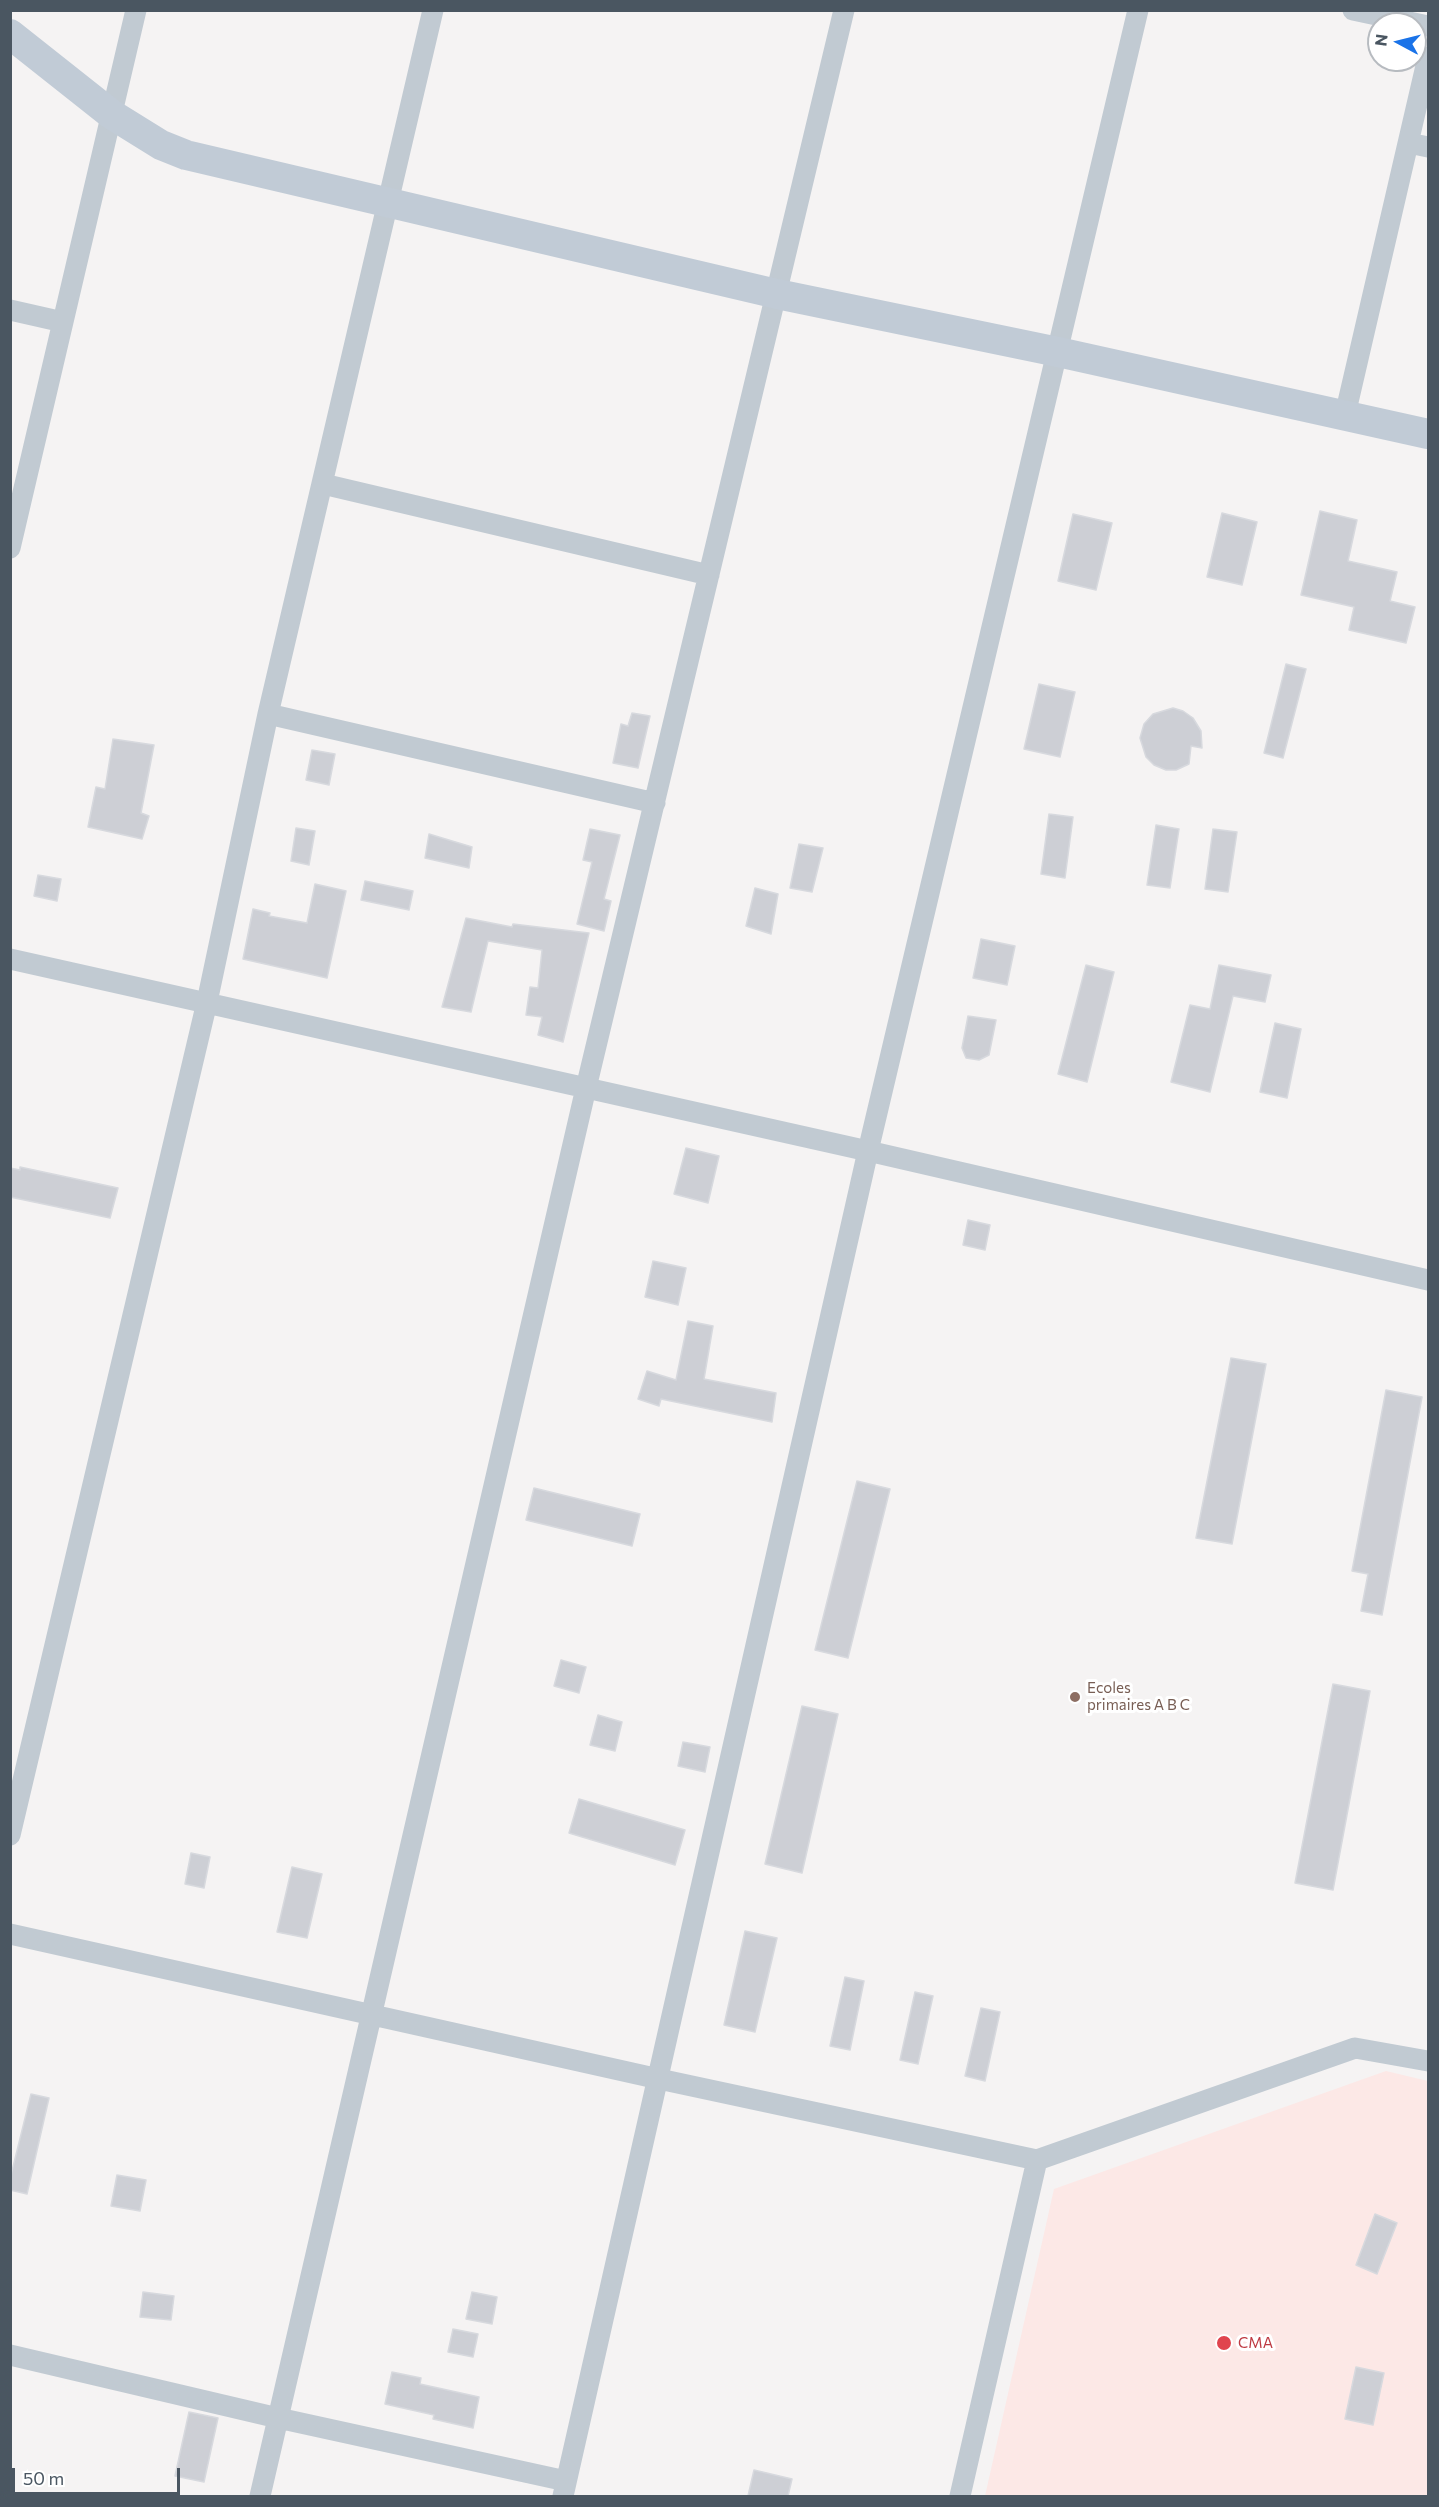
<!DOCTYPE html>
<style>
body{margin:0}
#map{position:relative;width:1439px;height:2507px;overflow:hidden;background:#f5f3f3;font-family:Commissioner,sans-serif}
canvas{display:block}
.frame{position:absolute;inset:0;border:12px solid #4a5661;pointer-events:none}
.north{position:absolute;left:1367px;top:12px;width:60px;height:60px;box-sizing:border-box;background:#fff;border:2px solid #b7bbc0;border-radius:50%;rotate:277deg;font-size:16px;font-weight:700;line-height:24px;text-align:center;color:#4a5661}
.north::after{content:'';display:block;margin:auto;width:21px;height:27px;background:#1a73e8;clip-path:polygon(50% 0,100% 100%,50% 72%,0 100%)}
.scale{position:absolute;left:12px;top:2468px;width:168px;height:27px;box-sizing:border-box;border:3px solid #4a5661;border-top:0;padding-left:8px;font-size:18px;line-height:21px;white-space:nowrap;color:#4a5661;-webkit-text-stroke:4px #fff;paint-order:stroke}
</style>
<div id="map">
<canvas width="1439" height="2507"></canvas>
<div class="frame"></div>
<div class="north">N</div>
<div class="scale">50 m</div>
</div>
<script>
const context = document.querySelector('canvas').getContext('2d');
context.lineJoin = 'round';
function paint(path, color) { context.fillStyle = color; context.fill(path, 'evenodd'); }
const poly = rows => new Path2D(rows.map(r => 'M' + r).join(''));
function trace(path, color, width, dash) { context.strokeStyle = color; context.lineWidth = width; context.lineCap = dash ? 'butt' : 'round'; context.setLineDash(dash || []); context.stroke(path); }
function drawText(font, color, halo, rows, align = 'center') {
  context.font = font + ' Commissioner,sans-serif'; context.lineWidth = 6; context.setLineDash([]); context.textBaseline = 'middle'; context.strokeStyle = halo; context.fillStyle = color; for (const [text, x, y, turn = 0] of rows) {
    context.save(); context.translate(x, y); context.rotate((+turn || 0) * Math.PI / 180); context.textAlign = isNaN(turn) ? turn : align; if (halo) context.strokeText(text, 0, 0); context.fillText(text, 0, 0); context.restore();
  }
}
const medical = poly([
 [1386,2071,1428,2081,1428,2496,985,2496,1054,2189]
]);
const building = poly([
 [1320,511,1357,520,1348,561,1397,572,1390,601,1415,607,1406,643,1349,630,1354,607,1301,595,1320,511],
 [1222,513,1257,522,1242,585,1207,577,1222,513],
 [1073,514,1112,523,1096,590,1058,581,1073,514],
 [1286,664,1306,669,1283,758,1264,753,1286,664],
 [1039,684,1075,692,1060,757,1024,749,1039,684],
 [1173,708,1183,711,1193,718,1201,731,1202,748,1191,746,1189,764,1176,770,1166,770,1154,765,1146,757,1140,738,1144,724,1153,714,1173,708],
 [632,713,650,716,638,768,613,763,621,724,628,726,632,713],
 [113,739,154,745,141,813,149,816,142,839,88,827,96,787,105,789,113,739],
 [312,750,335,754,329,785,306,780,312,750],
 [1049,814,1073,817,1065,878,1041,874,1049,814],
 [1156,825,1179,829,1170,888,1147,885,1156,825],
 [296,828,315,831,309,865,291,861,296,828],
 [590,829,620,835,604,899,611,901,604,931,577,924,592,862,583,860,590,829],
 [1213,829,1237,832,1228,892,1205,889,1213,829],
 [429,834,472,847,469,868,425,858,429,834],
 [799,844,823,848,812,892,790,888,799,844],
 [38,875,61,879,57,901,34,896,38,875],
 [365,881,413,891,409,910,361,900,365,881],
 [315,884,346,891,327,978,243,959,253,909,270,913,269,916,307,923,315,884],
 [755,888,778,894,771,934,746,926,755,888],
 [466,918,512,927,513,924,589,933,563,1042,538,1035,542,1017,526,1015,530,987,538,988,542,950,488,941,471,1012,442,1007,466,918],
 [981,939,1015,946,1007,985,973,978,981,939],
 [1086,965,1114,972,1087,1082,1058,1074,1086,965],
 [1219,965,1271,975,1265,1002,1233,996,1210,1092,1171,1082,1190,1005,1210,1009,1219,965],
 [968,1016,996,1020,989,1055,979,1060,966,1058,962,1048,968,1016],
 [1275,1023,1301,1029,1287,1098,1260,1092,1275,1023],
 [686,1148,719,1156,708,1203,674,1194,686,1148],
 [20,1167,118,1188,110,1218,10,1197,10,1168,20,1170,20,1167],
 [968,1220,990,1225,985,1250,963,1245,968,1220],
 [653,1261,686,1268,678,1305,645,1297,653,1261],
 [688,1321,713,1326,704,1379,776,1393,772,1422,661,1399,659,1406,638,1399,647,1371,676,1380,688,1321],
 [1231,1358,1266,1364,1232,1544,1196,1538,1231,1358],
 [1386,1390,1422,1397,1382,1615,1361,1611,1368,1574,1352,1571,1386,1390],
 [857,1481,890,1489,848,1658,815,1650,857,1481],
 [534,1488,640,1514,632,1546,526,1520,534,1488],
 [561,1660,586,1667,579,1693,554,1686,561,1660],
 [1333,1684,1370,1691,1333,1890,1295,1883,1333,1684],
 [802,1706,838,1714,802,1873,765,1864,802,1706],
 [598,1715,622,1722,615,1751,590,1745,598,1715],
 [683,1742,710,1747,705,1772,678,1766,683,1742],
 [579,1799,685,1830,675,1865,569,1833,579,1799],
 [191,1853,210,1857,204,1888,185,1884,191,1853],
 [292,1867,322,1874,307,1938,277,1932,292,1867],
 [745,1931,777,1938,755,2032,724,2025,745,1931],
 [845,1977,864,1981,850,2050,830,2046,845,1977],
 [915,1992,933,1996,918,2064,900,2060,915,1992],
 [981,2008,1000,2012,985,2081,965,2076,981,2008],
 [31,2094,49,2098,27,2194,10,2190,10,2179,31,2094],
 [117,2175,146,2180,140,2211,111,2206,117,2175],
 [1375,2214,1397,2223,1377,2274,1356,2265,1375,2214],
 [143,2292,174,2296,171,2320,140,2317,143,2292],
 [472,2292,497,2297,492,2324,466,2319,472,2292],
 [453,2329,478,2334,473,2357,448,2352,453,2329],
 [1356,2367,1384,2373,1373,2425,1345,2419,1356,2367],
 [392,2372,421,2378,420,2384,479,2397,473,2428,433,2419,434,2415,385,2404,392,2372],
 [189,2412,218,2418,204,2482,175,2476,189,2412],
 [754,2470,792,2479,788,2496,748,2496,754,2470]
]);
const street = poly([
 [1353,10,1428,26],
 [1409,143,1428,147],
 [10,310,63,322],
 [1345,415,1428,57],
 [323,484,709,575],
 [10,548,136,10],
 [268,714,655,803],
 [10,959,868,1151,1428,1280],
 [10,1835,207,1002,268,714,433,10],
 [10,1934,659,2079,1037,2160,1355,2048,1428,2061],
 [10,2355,278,2418,566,2481],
 [260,2496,586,1088,844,10],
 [563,2496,868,1151,1138,10],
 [960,2496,1037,2160]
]);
const secondary = poly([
 [10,34,111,114,161,145,186,155,777,294,1058,352,1428,434]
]);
const markers = [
 [1075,1697,6,"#8d6e63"],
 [1224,2343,8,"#e0444e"]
];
const educationNames = [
 ["Ecoles",1087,1688],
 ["primaires A B C",1087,1705]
];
const healthNames = [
 ["CMA",1238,2343]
];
paint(medical, '#fce8e6');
paint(building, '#cdcfd5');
trace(building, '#d7d9de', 1.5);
trace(street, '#c1cad2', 21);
trace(secondary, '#c1cbd6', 30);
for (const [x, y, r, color] of markers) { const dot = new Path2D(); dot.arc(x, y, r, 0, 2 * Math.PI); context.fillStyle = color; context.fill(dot); trace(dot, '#fff', 2); }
drawText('15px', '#785e54', '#fff', educationNames, 'left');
drawText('15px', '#be3a42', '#fff', healthNames, 'left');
</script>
